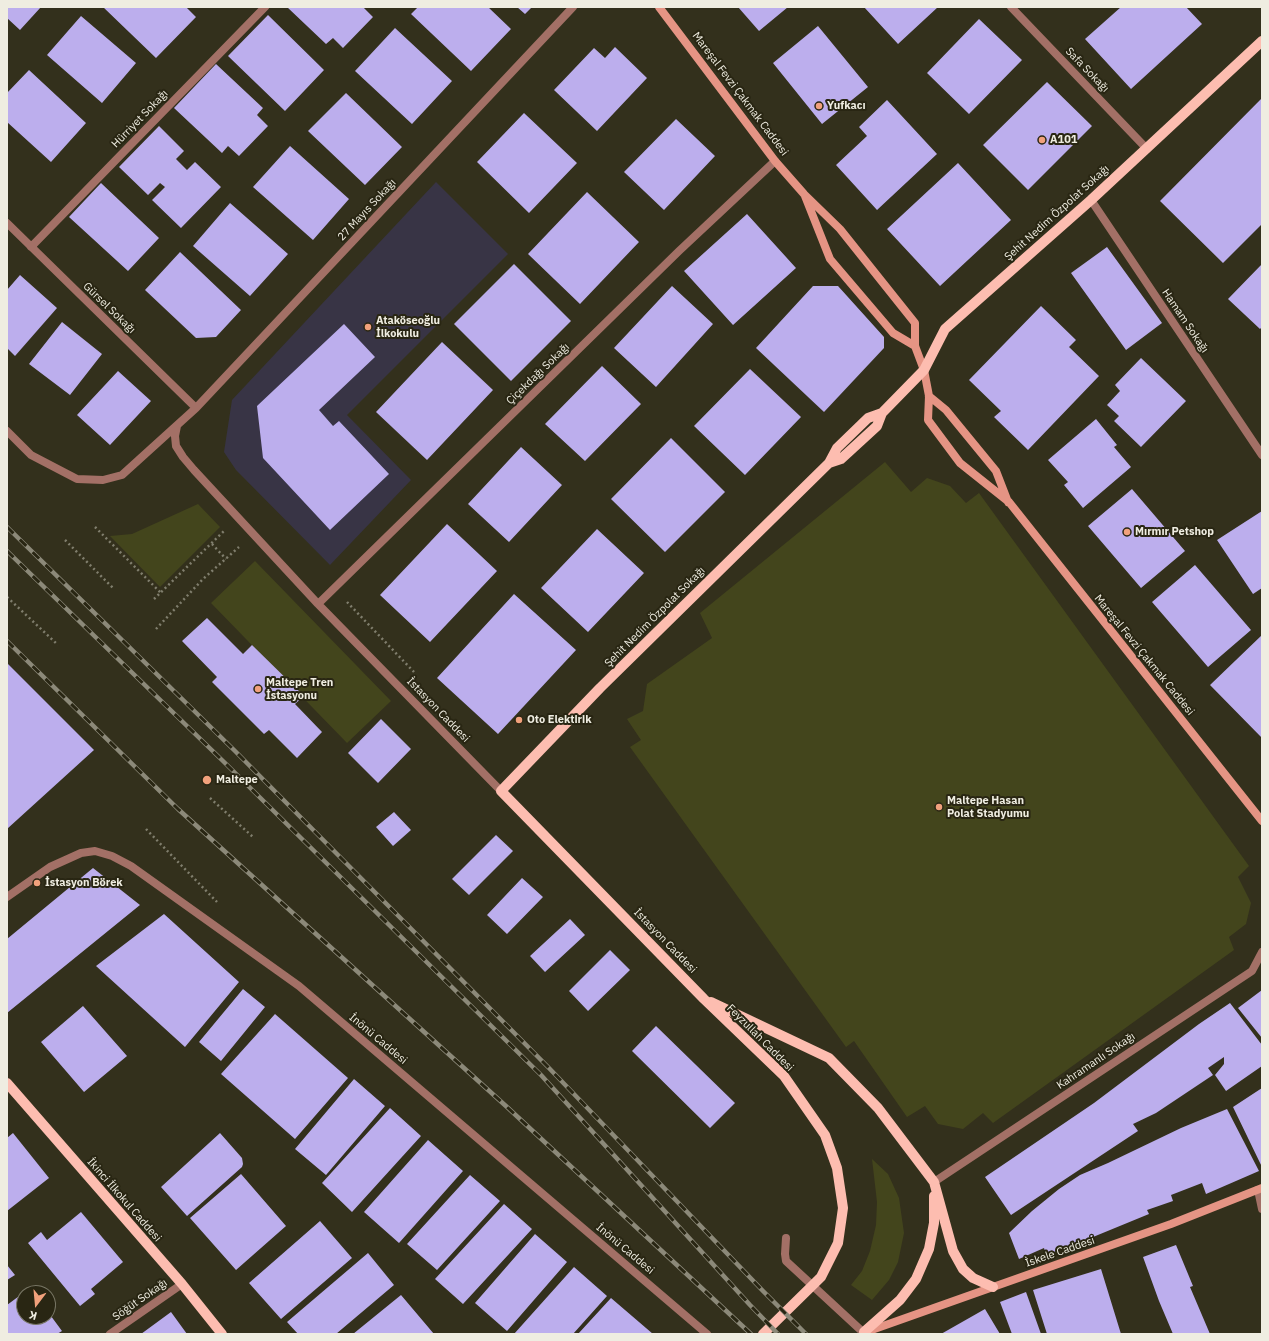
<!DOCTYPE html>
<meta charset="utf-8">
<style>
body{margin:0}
#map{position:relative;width:1269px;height:1341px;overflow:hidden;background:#33301c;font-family:"IBM Plex Sans",sans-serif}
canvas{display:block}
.frame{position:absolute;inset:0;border:8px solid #efede1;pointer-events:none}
.north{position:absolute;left:16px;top:1285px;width:40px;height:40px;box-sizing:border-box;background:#292613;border:1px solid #787665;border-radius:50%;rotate:196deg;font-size:11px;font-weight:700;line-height:16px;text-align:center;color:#efede1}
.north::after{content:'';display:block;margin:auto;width:14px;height:18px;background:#f1a17c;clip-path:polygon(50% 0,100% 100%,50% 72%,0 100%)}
</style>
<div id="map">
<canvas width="1269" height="1341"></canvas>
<div class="frame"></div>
<div class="north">K</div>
</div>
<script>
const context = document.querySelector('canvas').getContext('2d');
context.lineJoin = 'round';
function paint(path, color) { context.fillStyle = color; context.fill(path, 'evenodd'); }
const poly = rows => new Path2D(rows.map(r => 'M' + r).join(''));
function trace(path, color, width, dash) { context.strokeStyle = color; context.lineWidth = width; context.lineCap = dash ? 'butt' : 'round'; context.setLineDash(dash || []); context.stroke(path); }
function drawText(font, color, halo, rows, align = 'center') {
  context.font = font + ' "IBM Plex Sans",sans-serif'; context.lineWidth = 4; context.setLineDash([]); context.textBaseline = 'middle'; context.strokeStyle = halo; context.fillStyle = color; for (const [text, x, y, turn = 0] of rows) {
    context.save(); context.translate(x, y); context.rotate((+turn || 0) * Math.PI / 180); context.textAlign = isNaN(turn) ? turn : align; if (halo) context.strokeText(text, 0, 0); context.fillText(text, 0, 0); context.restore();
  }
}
const education = poly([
 [436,182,508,254,347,415,411,480,330,565,236,470,224,452,232,400]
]);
const green = poly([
 [885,462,911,492,927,478,950,486,966,503,979,493,1249,866,1238,877,1251,903,1246,924,1229,937,1234,950,993,1123,983,1113,963,1129,938,1124,925,1106,907,1117,854,1041,846,1047,630,747,641,740,627,719,643,711,647,684,712,638,700,613],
 [198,504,220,527,160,587,110,536,132,534],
 [255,561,391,701,347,743,211,603],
 [872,1159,888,1174,899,1198,904,1233,898,1262,889,1280,872,1300,851,1285,862,1271,870,1251,876,1225,877,1202]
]);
const building = poly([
 [7,7,41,7,20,30,7,18],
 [103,7,186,7,196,17,156,58],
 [287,7,363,7,373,17,343,48,333,38,326,44],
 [418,7,488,7,511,29,471,71,411,14],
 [517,7,532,7,525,14],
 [738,7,788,7,759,31],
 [864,7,938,7,898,44],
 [1121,7,1186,7,1202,24,1131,89,1085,39],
 [268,15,324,70,285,111,228,56],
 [81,16,136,63,102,103,47,55],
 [979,19,1022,60,969,114,927,73],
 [818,26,868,87,822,124,773,63],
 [395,28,452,81,412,124,355,71],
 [615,47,647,78,597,131,554,90,594,48,605,58],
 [216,64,263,108,257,115,268,126,239,156,228,146,222,153,174,108],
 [29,70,86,123,51,162,7,122,7,93],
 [1047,82,1092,126,1028,190,983,145],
 [346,93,402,147,365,185,308,131],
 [1262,98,1262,224,1223,263,1160,201],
 [887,100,937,154,877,210,836,165,867,136,859,127],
 [524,113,577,163,529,213,477,162],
 [676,119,715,156,664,210,624,172],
 [159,126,184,151,176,159,187,170,195,162,221,187,181,228,152,200,165,187,160,183,148,195,119,167],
 [290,146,349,199,313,240,253,187],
 [958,163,1011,220,940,286,887,229],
 [101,183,159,238,128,271,69,217],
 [587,192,639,242,580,304,528,254],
 [230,203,288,254,250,296,193,246],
 [747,214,796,268,733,325,684,271],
 [1107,247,1162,323,1126,350,1071,273],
 [180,252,241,310,216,337,196,338,145,290],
 [514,264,571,321,511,381,454,324],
 [1262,264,1262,327,1260,329,1228,299],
 [20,275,57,308,15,356,7,348,7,290],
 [672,286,713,324,656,387,614,348],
 [813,286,838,286,884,337,884,348,824,412,756,348],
 [1041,306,1076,340,1069,347,1099,376,1028,450,994,417,1001,411,969,380],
 [62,322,102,354,70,395,29,364],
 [344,324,375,357,319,410,333,426,339,421,389,474,330,530,263,458,257,406],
 [442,342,493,390,427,460,376,412],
 [1141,358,1186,401,1141,447,1114,421,1119,416,1107,405,1120,391,1115,385],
 [602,366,641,404,585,461,545,424],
 [750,369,801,417,745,475,694,426],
 [118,371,151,401,110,445,77,415],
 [1096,419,1117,445,1114,447,1131,467,1083,508,1064,485,1068,482,1048,460],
 [671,438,725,492,665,552,611,499],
 [521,447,562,485,509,542,468,504],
 [1132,489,1185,551,1141,588,1088,526],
 [1262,511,1262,588,1253,594,1217,540],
 [447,524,497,571,430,642,380,595],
 [597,529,644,573,588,632,541,588],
 [1195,565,1251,630,1208,667,1152,602],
 [514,594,576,650,498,734,437,678],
 [207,618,243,654,252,645,304,696,295,704,322,732,297,758,269,730,264,734,212,682,217,677,182,641],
 [1262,635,1262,738,1210,685],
 [7,663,94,750,7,829],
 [381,719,411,749,378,783,348,753],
 [394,812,411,830,393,846,376,827],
 [496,835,513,851,469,895,452,879],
 [93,868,140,905,7,1013,7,939],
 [522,878,543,897,507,934,487,915],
 [164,914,239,982,185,1047,96,966],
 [570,919,585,935,545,972,530,956],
 [610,950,630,970,588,1011,569,991],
 [243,989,265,1007,221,1061,199,1042],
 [1262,990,1262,1038,1238,1008],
 [1230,1003,1262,1045,1262,1066,1226,1091,1215,1075,1224,1064,1224,1057,1208,1068,1213,1075,1156,1113,1133,1124,1138,1131,1011,1215,985,1177,1094,1103,1199,1024],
 [83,1006,127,1056,84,1092,41,1042],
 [275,1014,348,1078,295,1139,221,1074],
 [656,1026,735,1103,710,1128,632,1051],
 [354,1079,385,1106,326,1175,295,1149],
 [1262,1088,1262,1167,1233,1107],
 [390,1108,421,1136,352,1212,322,1183],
 [1227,1109,1259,1171,1206,1194,1202,1183,1171,1195,1173,1201,1147,1210,1149,1214,1076,1244,1046,1255,1044,1248,1019,1259,1009,1233,1032,1211,1059,1189,1080,1175,1108,1163,1181,1128],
 [13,1133,49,1178,7,1211,7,1138],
 [220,1133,242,1158,243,1164,242,1167,187,1216,161,1187],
 [428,1140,463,1171,399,1243,364,1212],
 [241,1174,286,1226,236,1270,190,1218],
 [470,1175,500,1201,437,1270,407,1244],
 [504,1204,532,1229,463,1304,435,1279],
 [81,1212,123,1262,91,1289,95,1294,80,1306,28,1243,41,1232,47,1240],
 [320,1221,352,1258,281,1319,249,1283],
 [535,1234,567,1262,507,1331,475,1303],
 [1176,1245,1193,1286,1190,1287,1210,1334,1173,1334,1159,1301,1143,1257],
 [368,1253,394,1285,336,1334,298,1334,287,1322],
 [7,1265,15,1275,7,1280],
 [574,1267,607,1296,573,1334,514,1334],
 [1101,1269,1121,1334,1047,1334,1033,1290],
 [30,1288,33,1293,24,1293,24,1317,48,1317,48,1312,62,1331,57,1334,7,1334,7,1305],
 [1026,1292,1041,1334,1012,1334,1000,1302],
 [401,1295,434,1334,353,1334],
 [611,1298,653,1334,578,1334],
 [985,1309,1000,1334,941,1334],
 [171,1312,187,1334,141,1334]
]);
const path = poly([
 [95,527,160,592],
 [65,540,113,588],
 [212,544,226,559],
 [7,597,58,645],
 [154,599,224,531],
 [347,602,414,672],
 [156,629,203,579,239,547],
 [210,798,253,837],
 [146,829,217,902]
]);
const street = poly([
 [1011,7,1147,149],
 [1091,200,1262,455],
 [7,223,196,408],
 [31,247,265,7],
 [177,426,175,436,176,446,183,457,194,470,318,604,501,791],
 [7,431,31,455,77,479,103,480,122,475,196,408,573,7],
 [318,604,679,251,775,161],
 [7,897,50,867,81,853,95,851,112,856,131,866,299,986,707,1334],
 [934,1182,1252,971,1262,952],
 [1258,1190,1262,1209],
 [786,1238,785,1254,786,1261,865,1334],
 [110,1334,182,1284]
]);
const secondary = poly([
 [659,7,775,161,804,194,840,229,915,323,915,346,924,370,929,396,928,420,960,463,1009,502,1262,821],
 [805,196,830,259,893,333,915,346],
 [929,396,946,410,996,471,1008,502],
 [866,1332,1171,1224,1262,1188]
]);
const primary = poly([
 [829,463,841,459,877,426,882,413,924,370,945,329,1091,200,1262,41],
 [711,1002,829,1058,878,1108,934,1182,953,1251,963,1269,973,1278,993,1287],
 [7,1083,182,1284,222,1334],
 [864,1332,900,1300,916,1279,929,1249,934,1223,934,1196],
 [763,1334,821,1277,838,1243,843,1208,837,1168,825,1135,784,1076,704,999,501,791,600,688,829,463,837,448,868,418,882,413]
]);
const rail = poly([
 [7,527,235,751,548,1067,763,1291,806,1334],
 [7,551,224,762,541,1075,750,1305,778,1334],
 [7,641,178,809,507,1107,751,1334]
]);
const markers = [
 [819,106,4,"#f1a17c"],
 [1042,140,4,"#f1a17c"],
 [368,327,4,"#f1a17c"],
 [1127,532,4,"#f1a17c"],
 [258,689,4,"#f1a17c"],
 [519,720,4,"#f1a17c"],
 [207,780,5,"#f1a17c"],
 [939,807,4,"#f1a17c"],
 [37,883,4,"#f1a17c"]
];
const streetNames = [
 ["Safa Sokağı",1087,70,46],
 ["Mareşal Fevzi Çakmak Caddesi",740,94,53],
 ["Hürriyet Sokağı",140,119,-46],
 ["27 Mayıs Sokağı",367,210,-47],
 ["Şehit Nedim Özpolat Sokağı",1057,213,-42],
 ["Gürsel Sokağı",109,308,44],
 ["Hamam Sokağı",1185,321,56],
 ["Çiçekdağı Sokağı",538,374,-44],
 ["Şehit Nedim Özpolat Sokağı",655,617,-45],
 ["Mareşal Fevzi Çakmak Caddesi",1144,655,51],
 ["İstasyon Caddesi",438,710,46],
 ["İstasyon Caddesi",665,941,46],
 ["Feyzullah Caddesi",760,1038,45],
 ["İnönü Caddesi",378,1039,40],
 ["Kahramanlı Sokağı",1096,1061,-34],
 ["İkinci İlkokul Caddesi",124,1200,49],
 ["İnönü Caddesi",625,1249,40],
 ["İskele Caddesi",1060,1252,-19],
 ["Söğüt Sokağı",140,1300,-35]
];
const poiNames = [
 ["Yufkacı",827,106],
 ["A101",1050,140],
 ["Ataköseoğlu",376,321],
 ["İlkokulu",376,334],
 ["Mırmır Petshop",1135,532],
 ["Maltepe Tren",266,683],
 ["İstasyonu",266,696],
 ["Oto Elektirik",527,720],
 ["Maltepe",216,780],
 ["Maltepe Hasan",947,801],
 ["Polat Stadyumu",947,814],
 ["İstasyon Börek",45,883]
];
paint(education, '#383445');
paint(green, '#43451c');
paint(building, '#bcaeed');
trace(path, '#807e6d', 2.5, [2, 3]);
trace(street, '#a37066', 8);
trace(secondary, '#e59484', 8);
trace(primary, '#fdbdb0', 10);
trace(rail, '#8c8979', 4.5);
trace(rail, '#292613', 3, [9]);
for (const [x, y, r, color] of markers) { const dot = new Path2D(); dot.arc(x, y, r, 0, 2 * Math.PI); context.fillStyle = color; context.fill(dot); trace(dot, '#292613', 1.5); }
drawText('11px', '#efede1', '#292613', streetNames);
drawText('bold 11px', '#efede1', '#292613', poiNames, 'left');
</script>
